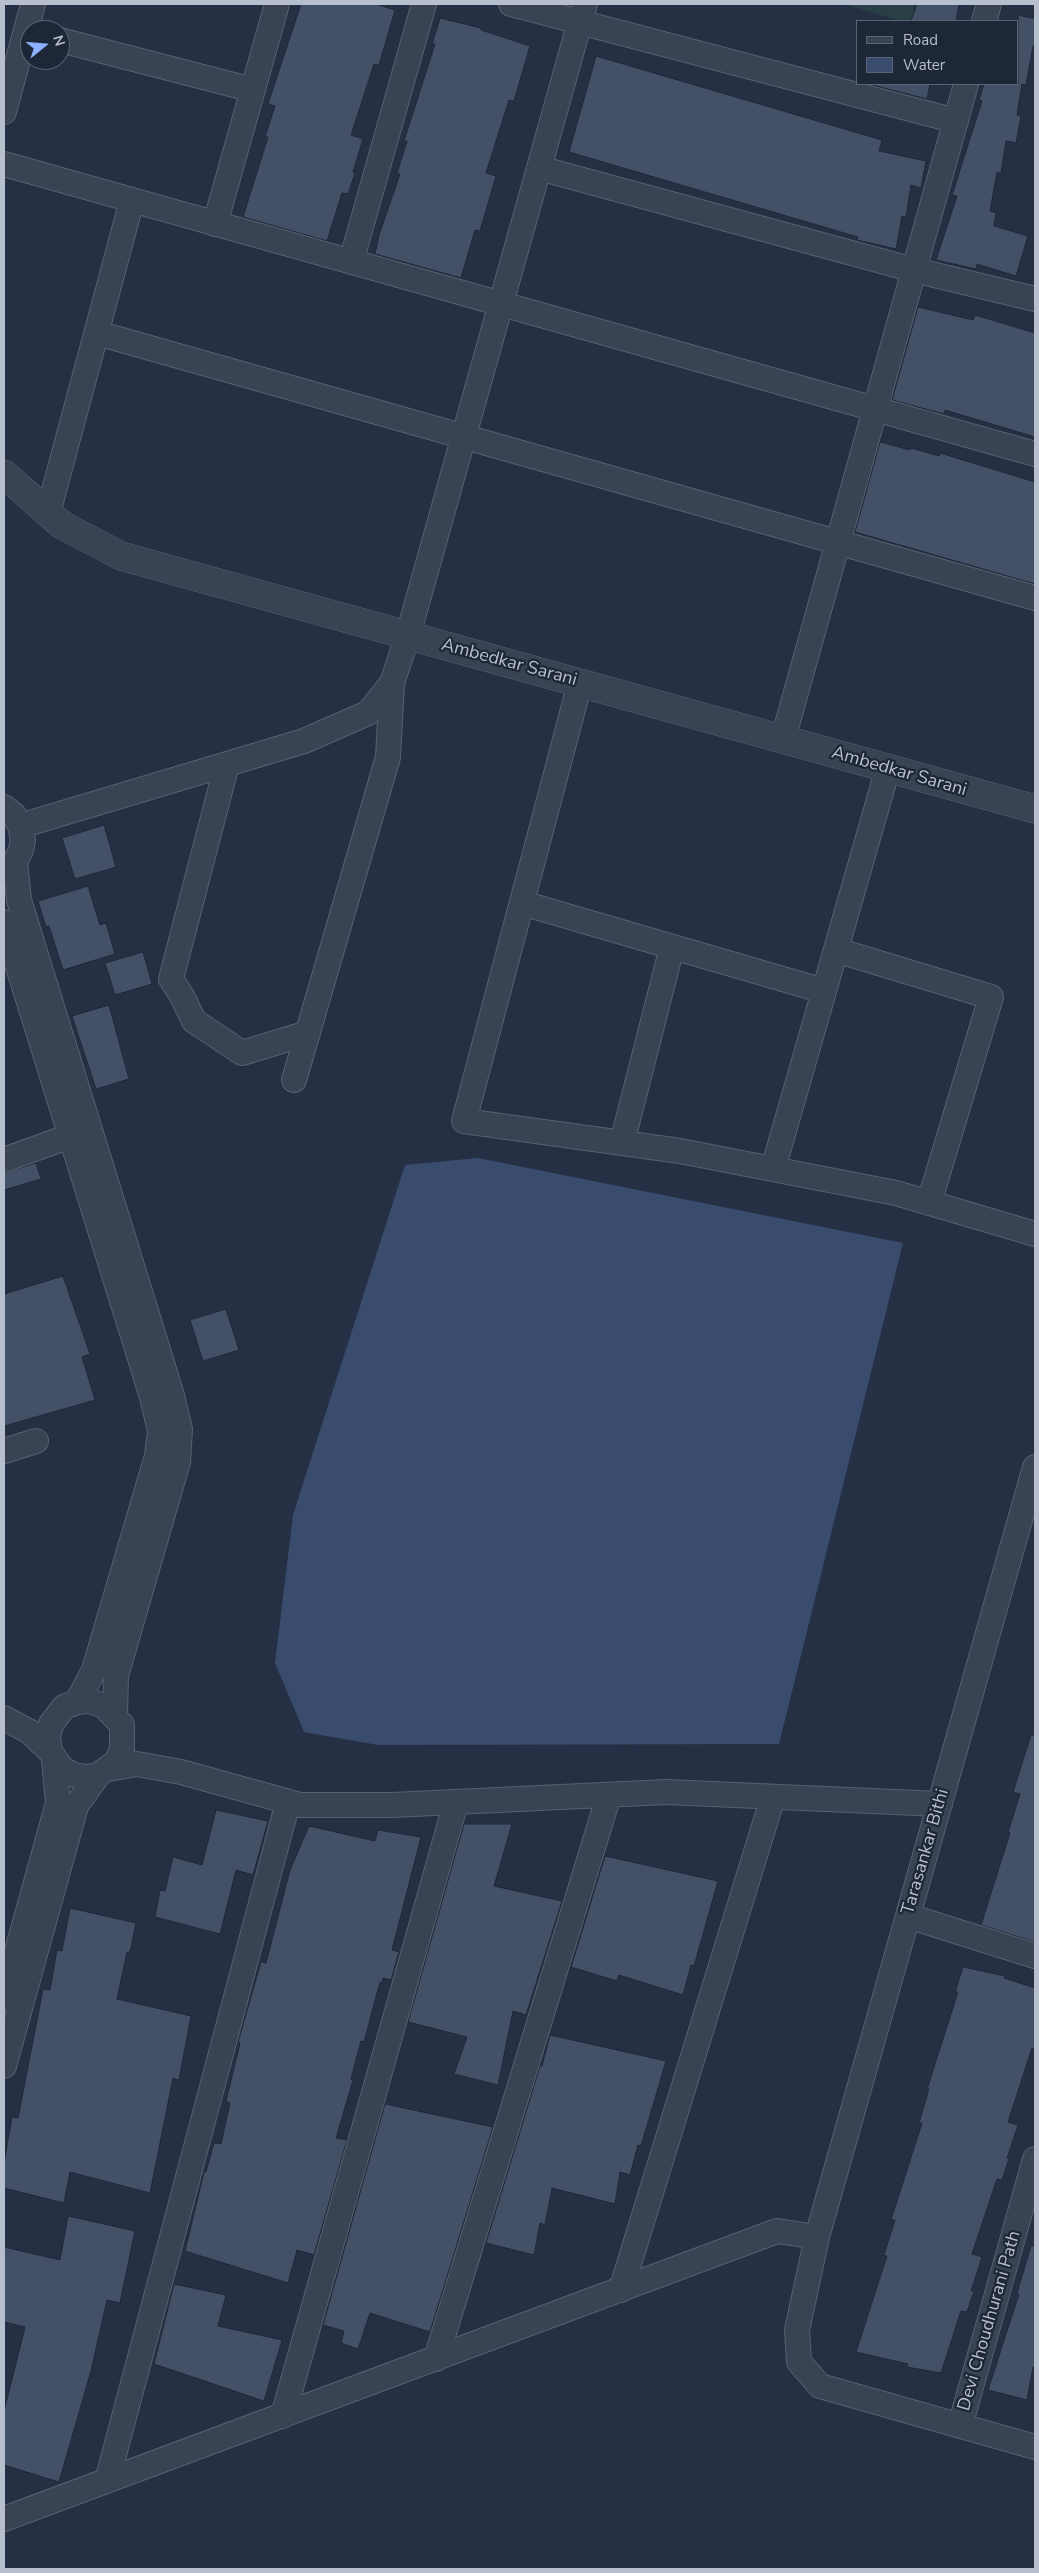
<!DOCTYPE html>
<style>
body{margin:0}
#map{position:relative;width:1039px;height:2573px;overflow:hidden;background:#253044;font-family:"Nunito Sans",sans-serif}
canvas{display:block}
.frame{position:absolute;inset:0;border:5px solid #b7becd;pointer-events:none}
.legend{position:absolute;left:856px;top:20px;width:162px;height:65px;box-sizing:border-box;background:#1e2738;border:1px solid #5b6374;margin:0;padding:6px 9px;list-style:none;font-size:15px;color:#b7becd}
.legend li{display:flex;align-items:center;gap:10px;height:25px}
.legend b{width:25px;border:1px solid #5b6374}
.north{position:absolute;left:20px;top:20px;width:50px;height:50px;box-sizing:border-box;background:#1e2738;border:1px solid #5b6374;border-radius:50%;rotate:73deg;font-size:14px;font-weight:700;line-height:20px;text-align:center;color:#b7becd}
.north::after{content:'';display:block;margin:auto;width:18px;height:22px;background:#8bb0fd;clip-path:polygon(50% 0,100% 100%,50% 72%,0 100%)}
</style>
<div id="map">
<canvas width="1039" height="2573"></canvas>
<div class="frame"></div>
<ul class="legend">
<li><b style="height:6px;background:#3a4353"></b>Road</li>
<li><b style="height:14px;background:#3a4c6d"></b>Water</li>
</ul>
<div class="north">N</div>
</div>
<script>
const context = document.querySelector('canvas').getContext('2d');
context.lineJoin = 'round';
function paint(path, color) { context.fillStyle = color; context.fill(path, 'evenodd'); }
const poly = rows => new Path2D(rows.map(r => 'M' + r).join(''));
function trace(path, color, width, dash) { context.strokeStyle = color; context.lineWidth = width; context.lineCap = dash ? 'butt' : 'round'; context.setLineDash(dash || []); context.stroke(path); }
function drawText(font, color, halo, rows, align = 'center') {
  context.font = font + ' "Nunito Sans",sans-serif'; context.lineWidth = 4.5; context.setLineDash([]); context.textBaseline = 'middle'; context.strokeStyle = halo; context.fillStyle = color; for (const [text, x, y, turn = 0] of rows) {
    context.save(); context.translate(x, y); context.rotate((+turn || 0) * Math.PI / 180); context.textAlign = isNaN(turn) ? turn : align; if (halo) context.strokeText(text, 0, 0); context.fillText(text, 0, 0); context.restore();
  }
}
const green = poly([
 [843,4,915,4,911,21,901,21]
]);
const water = poly([
 [478,1158,903,1243,779,1744,378,1745,304,1732,275,1663,293,1515,405,1165]
]);
const building = poly([
 [301,4,376,4,395,10,379,65,374,64,351,135,363,139,353,172,355,173,348,194,342,193,327,241,243,217,268,137,265,137,275,106,268,104,301,4],
 [917,4,959,4,956,21,911,21,917,4],
 [1018,15,1035,19,1035,46,1033,46,1026,85,1022,84,1017,115,1021,116,1016,143,1006,141,1001,173,997,172,990,211,996,213,994,226,1028,236,1016,276,977,264,976,269,936,260,957,196,952,195,982,101,979,100,984,84,1018,84,1018,15],
 [440,18,481,28,481,30,530,46,514,101,509,100,486,173,496,176,480,231,475,230,461,278,375,254,379,235,400,174,397,173,407,141,404,141,435,44,432,44,440,18],
 [596,56,882,140,879,151,926,161,921,188,911,185,906,217,902,216,896,249,857,240,858,237,569,152,596,56],
 [876,84,930,84,927,99,876,86,876,84],
 [918,307,973,320,975,315,1035,333,1035,437,945,410,944,414,892,400,918,307],
 [880,442,910,450,911,448,939,456,940,453,1035,482,1035,584,855,532,880,442],
 [104,825,116,867,75,879,62,838,104,825],
 [88,886,100,925,106,923,115,954,63,970,49,926,46,927,38,901,88,886],
 [143,952,152,984,115,995,105,963,143,952],
 [109,1005,129,1079,96,1089,72,1016,109,1005],
 [36,1163,41,1179,4,1190,4,1173,36,1163],
 [63,1276,90,1354,82,1357,95,1400,4,1426,4,1294,63,1276],
 [226,1309,239,1350,203,1361,190,1320,226,1309],
 [1031,1735,1035,1735,1035,1942,981,1925,1010,1833,1008,1832,1020,1794,1013,1792,1031,1735],
 [216,1810,268,1821,253,1875,236,1870,220,1934,155,1917,160,1890,165,1891,173,1857,202,1865,216,1810],
 [464,1824,512,1824,494,1886,562,1901,526,2015,513,2011,498,2085,454,2074,467,2037,408,2022,464,1824],
 [309,1826,375,1841,378,1830,421,1837,392,1950,399,1952,391,1980,383,1978,382,1983,380,1982,364,2042,361,2041,351,2079,353,2080,336,2138,347,2140,314,2255,297,2250,288,2283,185,2251,204,2172,206,2172,214,2143,221,2144,230,2103,226,2101,240,2043,238,2042,261,1962,266,1963,290,1870,309,1826],
 [605,1856,718,1881,694,1966,691,1965,683,1995,619,1975,617,1981,571,1967,605,1856],
 [70,1908,136,1923,130,1952,127,1952,117,1999,191,2016,179,2080,173,2078,150,2193,70,2172,64,2203,4,2188,4,2163,12,2117,18,2118,43,1989,50,1990,57,1950,62,1951,70,1908],
 [963,1967,1005,1976,1004,1978,1035,1988,1035,2049,1032,2048,1008,2122,1018,2125,1007,2158,1009,2159,1002,2180,997,2179,972,2254,982,2257,971,2291,974,2291,967,2312,961,2311,941,2373,907,2367,908,2364,856,2352,887,2256,884,2255,895,2220,891,2220,922,2123,919,2123,929,2089,927,2089,958,1992,955,1992,963,1967],
 [550,2035,666,2061,641,2146,638,2145,630,2175,620,2172,615,2204,552,2188,545,2225,540,2223,534,2255,486,2243,540,2066,542,2066,550,2035],
 [385,2104,493,2127,430,2332,370,2313,358,2349,341,2343,344,2331,323,2325,385,2104],
 [68,2216,135,2231,120,2303,107,2300,91,2371,59,2482,4,2465,4,2411,25,2327,4,2322,4,2247,60,2260,68,2216],
 [1031,2246,1035,2246,1035,2368,1033,2367,1027,2400,988,2390,1019,2294,1017,2293,1031,2246],
 [174,2284,226,2295,218,2326,282,2340,264,2401,154,2364,174,2284]
]);
const minor = poly([
 [511,4,956,121],
 [984,21,989,4],
 [60,40,253,90],
 [4,112,33,4],
 [4,164,1035,454],
 [539,168,914,270,1035,299],
 [215,224,277,4],
 [351,262,424,4],
 [97,333,1035,598],
 [48,513,132,200],
 [580,683,464,1121,680,1151,896,1193,1035,1234],
 [783,739,966,84],
 [227,764,171,979,182,996,194,1021,242,1053,308,1033],
 [4,807,14,815,20,826,23,840,21,850,15,862,4,871],
 [20,826,304,741,368,713,392,683,408,635,585,4],
 [15,862,19,900,171,1392,180,1429,178,1462,116,1676,115,1715],
 [522,903,824,991],
 [4,922,152,1397,160,1431,157,1456,94,1670,77,1702],
 [836,950,991,997,929,1203],
 [294,1080,388,757,392,683],
 [622,1143,672,947],
 [4,1160,84,1131],
 [773,1169,888,768],
 [4,1451,36,1441],
 [1035,1467,817,2237,797,2330,799,2362,820,2386,1035,2447],
 [4,1718,30,1732,50,1751,62,1769,74,1775,87,1777,98,1775,116,1762,122,1750,122,1725,104,1706,89,1701,77,1702,64,1707,51,1724,48,1737,50,1751],
 [108,1769,137,1764,181,1772,300,1805,392,1805,666,1792,940,1804],
 [908,1916,1035,1956],
 [4,1998,58,1803,54,1760],
 [4,2066,76,1806,98,1775],
 [621,2290,773,1797],
 [436,2359,609,1795],
 [283,2416,456,1802],
 [960,2426,1035,2159],
 [107,2481,288,1802],
 [4,2519,777,2231,817,2237]
]);
const tertiary = poly([
 [4,474,62,525,121,556,1035,809]
]);
const streetNames = [
 ["Ambedkar Sarani",509,663,15],
 ["Ambedkar Sarani",899,772,16],
 ["Tarasankar Bithi",926,1852,-74],
 ["Devi Choudhurani Path",990,2321,-74]
];
paint(green, '#273f45');
paint(water, '#3a4c6d');
paint(building, '#445066');
trace(building, '#20293a', 1);
trace(minor, '#586070', 26);
trace(tertiary, '#586070', 29);
trace(minor, '#3a4353', 24);
trace(tertiary, '#3a4353', 28);
drawText('18px', '#b7becd', '#1e2738', streetNames);
</script>
